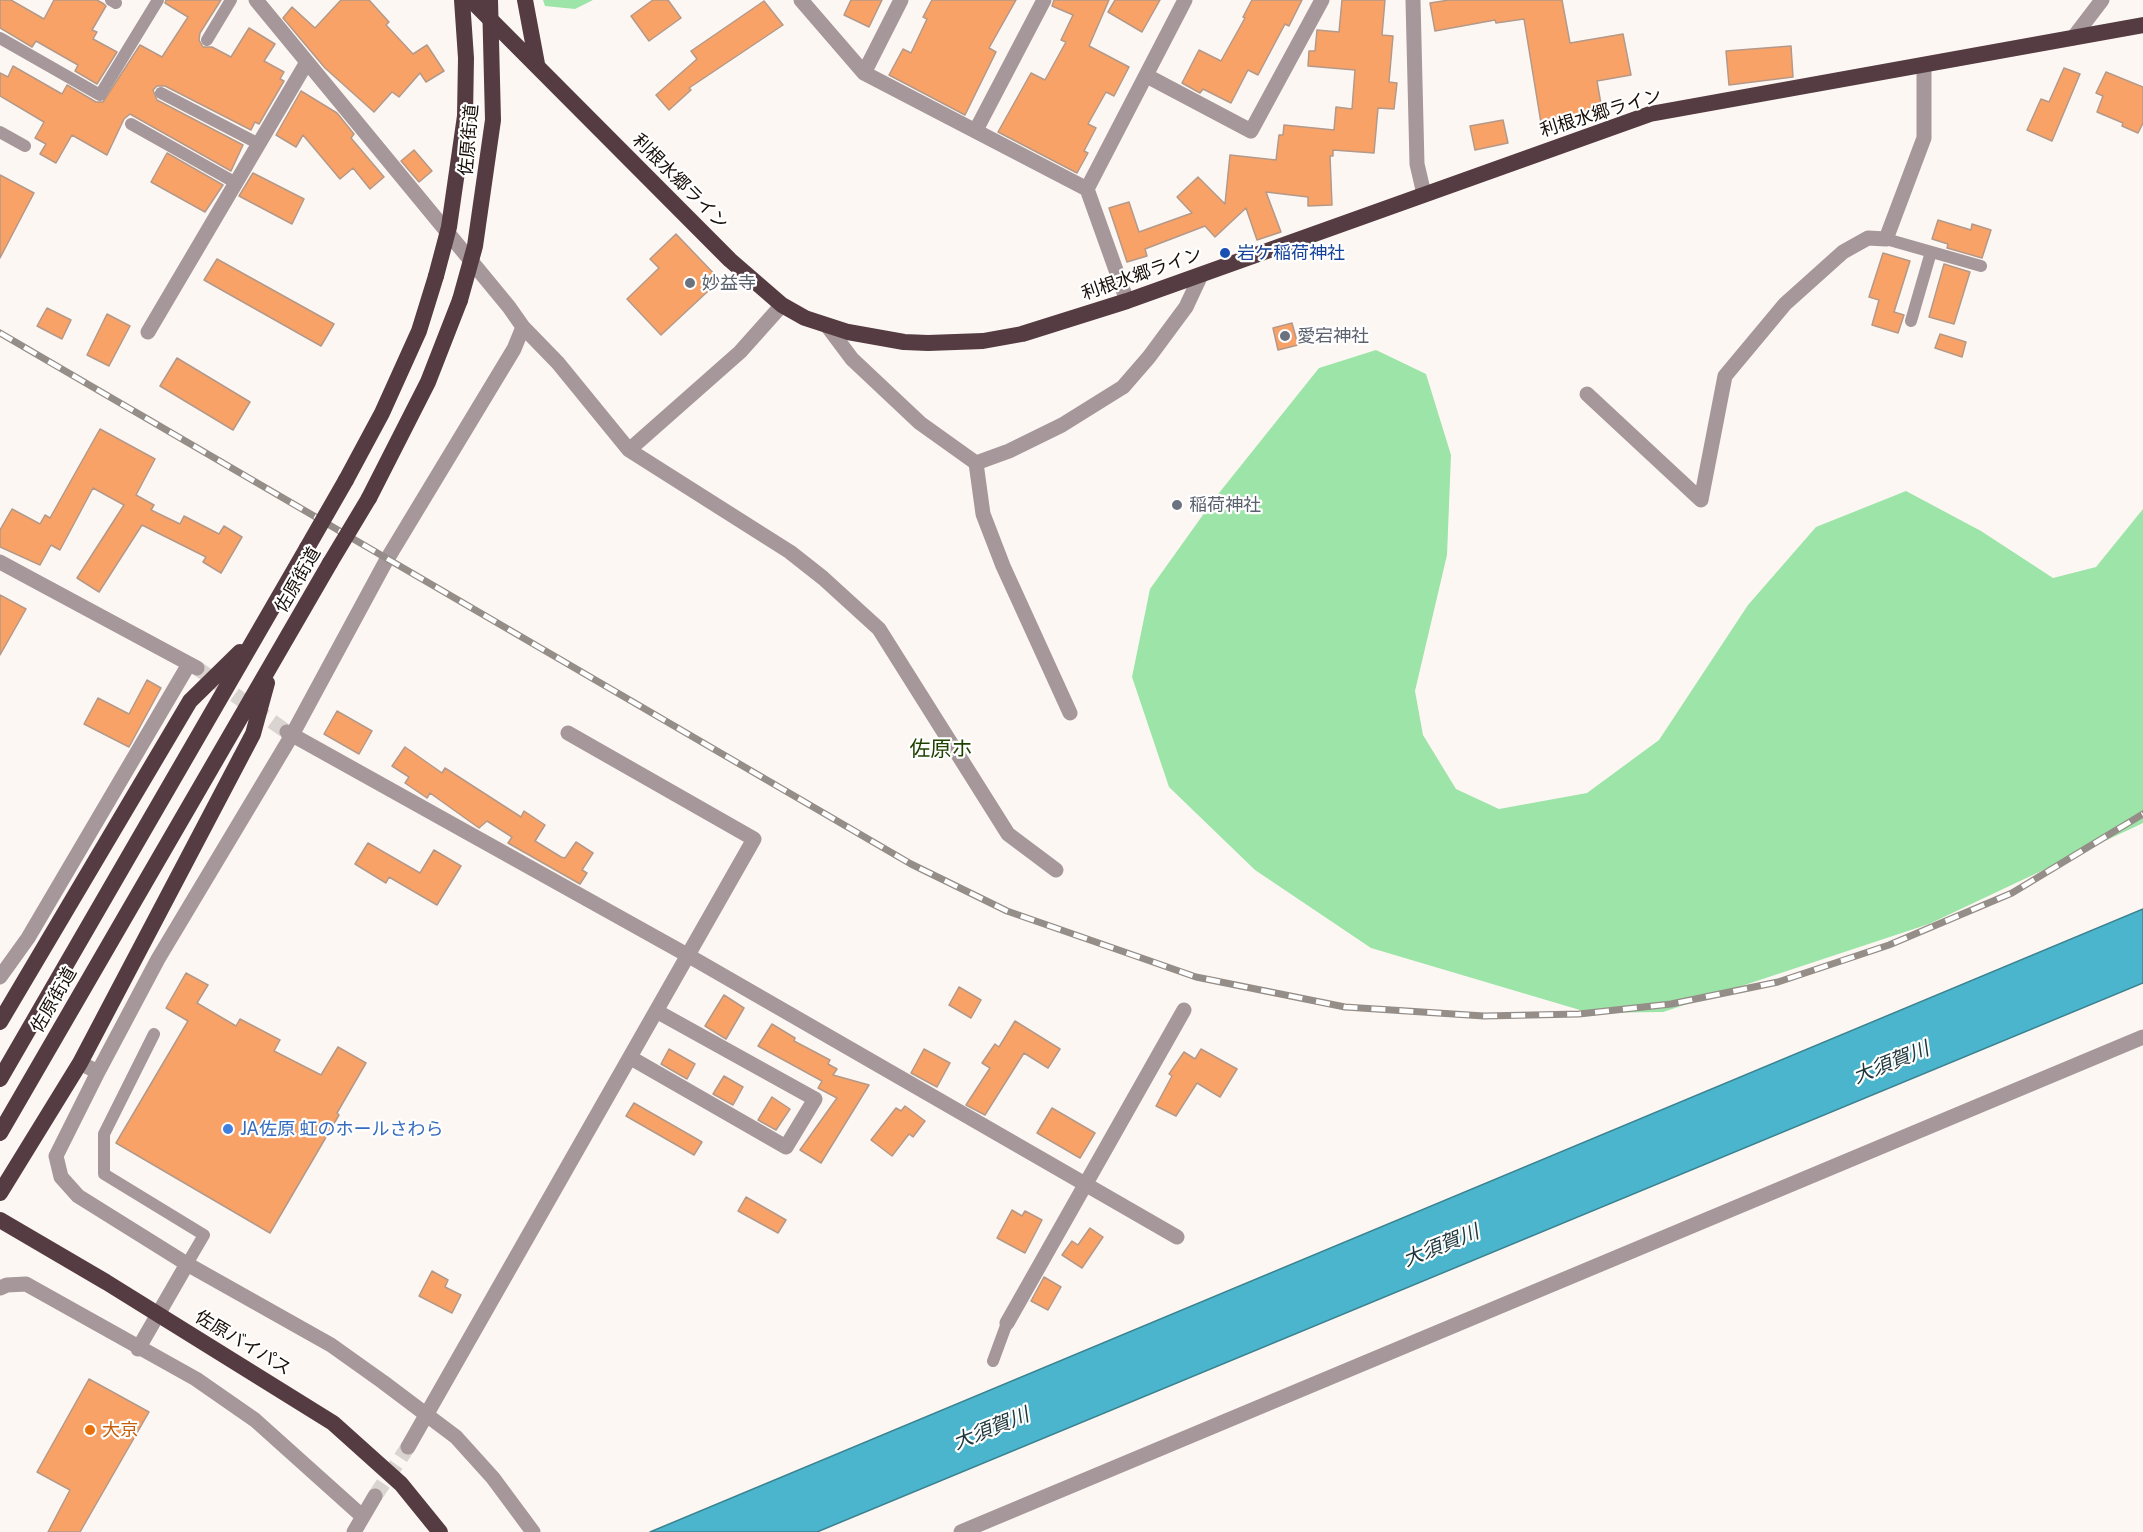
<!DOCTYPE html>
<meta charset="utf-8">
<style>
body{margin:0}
canvas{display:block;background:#fdf7f3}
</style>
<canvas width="2143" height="1532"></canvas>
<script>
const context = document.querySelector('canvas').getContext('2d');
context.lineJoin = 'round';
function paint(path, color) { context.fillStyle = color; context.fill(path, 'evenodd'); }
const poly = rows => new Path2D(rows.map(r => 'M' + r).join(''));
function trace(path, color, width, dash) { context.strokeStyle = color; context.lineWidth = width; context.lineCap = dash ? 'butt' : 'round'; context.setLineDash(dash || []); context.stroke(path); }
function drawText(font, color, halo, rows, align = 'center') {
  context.font = font + ' "Public Sans","Noto Sans JP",sans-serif'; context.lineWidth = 4.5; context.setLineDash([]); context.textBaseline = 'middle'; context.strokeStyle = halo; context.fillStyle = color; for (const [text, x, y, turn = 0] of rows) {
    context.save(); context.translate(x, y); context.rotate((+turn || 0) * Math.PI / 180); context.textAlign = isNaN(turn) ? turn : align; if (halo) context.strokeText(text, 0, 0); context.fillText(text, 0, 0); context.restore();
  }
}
const green = poly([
 [543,0,593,0,575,9,545,6],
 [1376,350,1426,374,1451,455,1447,555,1415,691,1423,735,1456,789,1499,809,1587,793,1659,740,1748,605,1816,527,1906,491,1981,531,2053,578,2096,567,2143,509,2143,823,1929,924,1663,1012,1590,1013,1371,948,1255,870,1169,787,1132,677,1150,589,1215,498,1319,368]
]);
const water = poly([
 [2143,909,2143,983,817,1532,650,1532,2143,909]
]);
const building = poly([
 [0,0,11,0,44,19,54,0,97,0,104,4,106,6,92,30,97,32,93,39,117,52,97,84,75,71,78,65,36,41,32,47,0,28,0,0],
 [166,0,221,0,200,33,199,40,203,47,212,47,231,57,249,28,275,44,264,61,284,72,280,79,284,81,259,124,255,122,251,130,165,86,157,86,153,90,157,100,243,145,231,171,130,114,124,119,107,155,72,135,56,163,40,154,46,144,35,138,44,122,0,96,0,73,8,77,13,66,62,94,67,85,96,102,103,102,140,45,162,57,188,17,165,3,166,0],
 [341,0,369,0,389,22,386,25,413,54,427,45,444,71,426,82,420,73,399,97,392,92,374,112,325,68,283,18,292,7,315,28,341,0],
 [653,0,668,0,681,18,649,41,631,16,653,0],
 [851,0,882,0,869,27,844,15,851,0],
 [932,0,1016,0,989,48,996,52,965,115,889,75,903,49,911,53,927,19,923,17,932,0],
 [1054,0,1109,0,1089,46,1129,67,1114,96,1106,92,1088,124,1096,128,1084,151,1088,153,1077,173,998,132,1031,73,1045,80,1066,42,1061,40,1073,15,1052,6,1054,0],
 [1115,0,1160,0,1142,32,1108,12,1115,0],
 [1252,0,1302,0,1289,26,1285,24,1258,75,1248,70,1231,103,1203,89,1200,93,1182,83,1199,50,1221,61,1245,18,1243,17,1252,0],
 [1342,0,1385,0,1382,35,1393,36,1389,82,1397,83,1394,109,1378,108,1374,153,1333,150,1333,156,1330,156,1332,205,1308,206,1308,197,1266,192,1281,232,1257,240,1246,208,1215,237,1205,226,1145,249,1147,256,1127,262,1109,208,1129,202,1139,232,1192,213,1177,197,1198,177,1225,204,1230,155,1276,160,1279,135,1283,135,1284,125,1334,130,1336,107,1352,109,1355,70,1308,66,1309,51,1315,51,1317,30,1339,32,1342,0],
 [1449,0,1562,0,1570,43,1623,34,1631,75,1597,81,1602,110,1541,123,1524,19,1496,23,1495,20,1435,31,1430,3,1449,0],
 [764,1,783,25,689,88,691,90,669,110,656,95,697,59,691,51,764,1],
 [1791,46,1793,77,1729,85,1726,51,1791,46],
 [2064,68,2080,74,2052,141,2027,130,2041,99,2049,102,2064,68],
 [2106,72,2143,87,2143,123,2138,133,2122,126,2123,123,2097,112,2103,96,2096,93,2106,72],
 [301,91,337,113,354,134,351,138,384,177,370,189,353,168,340,179,303,135,296,147,276,135,301,91],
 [1503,120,1508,143,1475,150,1470,126,1503,120],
 [414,150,432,171,419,182,401,161,414,150],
 [167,153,223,185,205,212,151,182,167,153],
 [253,173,304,199,292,224,239,196,253,173],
 [0,175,34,193,0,258,0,175],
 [1938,220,1971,230,1972,224,1991,230,1982,258,1947,248,1948,244,1932,239,1938,220],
 [676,234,720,280,661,335,627,299,659,268,650,259,676,234],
 [1883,253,1910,261,1894,312,1904,315,1898,333,1872,325,1879,300,1869,297,1883,253],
 [217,259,334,324,321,346,204,280,217,259],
 [1944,264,1970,272,1954,324,1929,317,1944,264],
 [47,308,71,320,62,339,37,326,47,308],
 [107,314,130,326,109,366,87,355,107,314],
 [1292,323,1298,345,1278,350,1273,328,1292,323],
 [1940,334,1966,342,1962,357,1935,348,1940,334],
 [177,358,250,402,233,430,160,386,177,358],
 [100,429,155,459,136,495,154,505,151,510,180,524,184,516,219,534,224,526,242,537,221,573,203,562,206,557,142,525,99,592,77,578,124,505,93,488,60,550,51,545,40,565,0,547,0,530,12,509,40,524,45,515,50,518,100,429],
 [0,595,26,609,0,655,0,595],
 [147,680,161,688,129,747,84,724,98,698,129,714,147,680],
 [337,711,372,731,359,754,324,734,337,711],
 [405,747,442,773,445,768,521,817,524,811,545,825,535,841,561,857,565,858,576,842,593,853,582,870,587,873,580,884,508,843,512,837,487,821,479,828,430,793,427,798,405,783,409,777,392,766,405,747],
 [368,843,420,873,434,850,461,866,437,905,389,877,386,883,355,864,368,843],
 [186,973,208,985,197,1003,236,1026,240,1019,280,1040,274,1051,321,1075,338,1047,366,1063,337,1113,339,1115,270,1233,116,1143,188,1021,166,1008,186,973],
 [959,987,981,1000,971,1018,949,1005,959,987],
 [724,995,744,1008,726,1039,705,1026,724,995],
 [1015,1021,1060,1049,1048,1068,1024,1053,985,1115,966,1105,990,1068,982,1063,995,1044,999,1047,1015,1021],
 [772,1024,795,1038,794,1041,830,1060,828,1064,837,1069,833,1075,869,1085,821,1163,800,1150,837,1098,818,1088,822,1081,758,1046,772,1024],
 [669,1049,695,1064,687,1079,661,1064,669,1049],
 [924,1049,950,1063,937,1087,911,1073,924,1049],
 [1201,1049,1237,1069,1220,1097,1197,1083,1176,1116,1156,1106,1172,1076,1169,1074,1184,1052,1195,1059,1201,1049],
 [724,1076,743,1087,733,1105,713,1094,724,1076],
 [772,1097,790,1109,776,1130,758,1120,772,1097],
 [634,1103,702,1142,694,1155,626,1116,634,1103],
 [905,1106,925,1121,913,1137,909,1134,892,1156,871,1140,896,1108,901,1111,905,1106],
 [1052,1108,1095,1133,1080,1158,1037,1133,1052,1108],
 [746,1197,786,1220,778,1233,738,1211,746,1197],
 [1012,1210,1022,1216,1025,1211,1042,1220,1025,1253,997,1238,1012,1210],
 [1090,1228,1103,1237,1082,1268,1062,1255,1072,1241,1078,1245,1090,1228],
 [432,1271,448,1280,445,1287,461,1295,452,1313,419,1296,432,1271],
 [1044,1277,1061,1287,1048,1310,1031,1301,1044,1277],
 [89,1379,149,1412,80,1532,48,1532,70,1490,37,1472,89,1379]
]);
const minorTunnel = poly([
 [197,668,287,732],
 [375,1496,408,1447]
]);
const service = poly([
 [111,0,116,3],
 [0,38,100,95,158,0],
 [207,40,231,0],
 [161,93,259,144],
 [131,124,236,183],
 [0,132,25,146],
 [1886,239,1981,266],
 [1911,321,1931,252],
 [154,1034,104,1134,104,1174,204,1235,187,1264],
 [993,1361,1007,1323]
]);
const minor = poly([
 [801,0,864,73,1087,189],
 [2073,38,2102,0],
 [864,73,901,0],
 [1147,76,1251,131,1322,0],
 [976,130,1044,0],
 [1127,301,1087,189,1185,0],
 [523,327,558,363,629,450,790,552,823,578,879,629,1008,834,1056,870],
 [828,327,852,359,920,423,976,463,1009,451,1062,425,1123,387,1149,357,1186,307,1201,275],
 [148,332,307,62],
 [1587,394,1701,500,1725,376,1785,304,1843,252,1868,238,1886,239,1924,138,1924,66],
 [629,450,740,352,782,305],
 [976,463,983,514,1003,566,1070,713],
 [0,562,197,668],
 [287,732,689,956,1177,1237],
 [0,977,28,938,189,664],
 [631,1058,786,1147,815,1099,658,1012],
 [80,1063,98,1072,56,1156,61,1177,78,1196,187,1264,331,1345,383,1382,456,1437,493,1478,533,1532],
 [98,1072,158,959,292,735,386,561,514,349,523,327,509,307,256,0],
 [0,1288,7,1285,26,1284,196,1379,255,1420,362,1516],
 [1007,1323,1184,1010],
 [138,1349,187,1264],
 [408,1447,754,839,568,733],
 [354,1532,375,1496],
 [961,1532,2143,1037]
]);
const tertiary = poly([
 [1413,0,1417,164,1424,194]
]);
const trunk = poly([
 [471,0,730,260,782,305,805,318,848,332,904,342,928,343,983,341,1022,334,1127,301,1650,114,2143,25],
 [525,0,537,64],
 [346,480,382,413,419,331,436,276],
 [369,498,428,382,460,300],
 [0,1022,190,701,240,652],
 [0,1079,307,548],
 [0,1133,330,563],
 [0,1193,80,1063,253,734,267,683],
 [0,1220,106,1282,333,1423,401,1484,440,1532]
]);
const rail = poly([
 [0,333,911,864,1007,911,1196,977,1345,1007,1484,1016,1579,1014,1671,1004,1778,982,1889,945,2012,893,2143,814]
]);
const trunkBridge = poly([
 [436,276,449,227,465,116,466,58,462,0],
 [460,300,475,246,493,120,490,0],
 [307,548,346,480],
 [330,563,369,498]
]);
const markers = [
 [1225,253,6,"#1a4fb4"],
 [690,283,6,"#6b7280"],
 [1285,336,6,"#6b7280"],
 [1177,505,6,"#6b7280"],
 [228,1129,6,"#3f7fe0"],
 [90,1430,6,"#e8710a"]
];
const streetNames = [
 ["利根水郷ライン",1601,113,-17],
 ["佐原街道",469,140,-85],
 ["利根水郷ライン",680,182,45],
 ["利根水郷ライン",1142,274,-19],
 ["佐原街道",298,580,-60],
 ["佐原街道",54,1000,-60],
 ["佐原バイパス",243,1343,31]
];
const transitNames = [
 ["岩ケ稲荷神社",1237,253]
];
const worshipNames = [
 ["妙益寺",702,283],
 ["愛宕神社",1297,336],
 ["稲荷神社",1189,505]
];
const shopNames = [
 ["JA佐原 虹のホールさわら",240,1129]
];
const foodNames = [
 ["大京",102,1430]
];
const waterNames = [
 ["大須賀川",1891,1063,-22],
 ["大須賀川",1441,1246,-22],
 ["大須賀川",991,1429,-22]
];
const quarterNames = [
 ["佐原ホ",941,750]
];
paint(green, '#9ce4a7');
paint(water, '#4ab5cc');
trace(water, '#3b8391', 1.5);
paint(building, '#f9a268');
trace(building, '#b49988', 1.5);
trace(minorTunnel, '#dad4d0', 15, [15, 8]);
trace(service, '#a6979b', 12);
trace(minor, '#a6979b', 15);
trace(tertiary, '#a6979b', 15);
trace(trunk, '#553c43', 16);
trace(rail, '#958d88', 7);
trace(rail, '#fff', 4.5, [14]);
trace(trunkBridge, '#553c43', 16);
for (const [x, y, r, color] of markers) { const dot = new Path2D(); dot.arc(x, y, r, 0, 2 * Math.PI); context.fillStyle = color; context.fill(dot); trace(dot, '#fff', 2); }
drawText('18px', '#170e08', '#fff', streetNames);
drawText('18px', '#164399', '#fff', transitNames, 'left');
drawText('18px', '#5b616d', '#fff', worshipNames, 'left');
drawText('18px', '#366cbe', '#fff', shopNames, 'left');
drawText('18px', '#c56008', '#fff', foodNames, 'left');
drawText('italic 20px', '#20383d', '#fff', waterNames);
drawText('21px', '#204200', '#fff', quarterNames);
</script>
